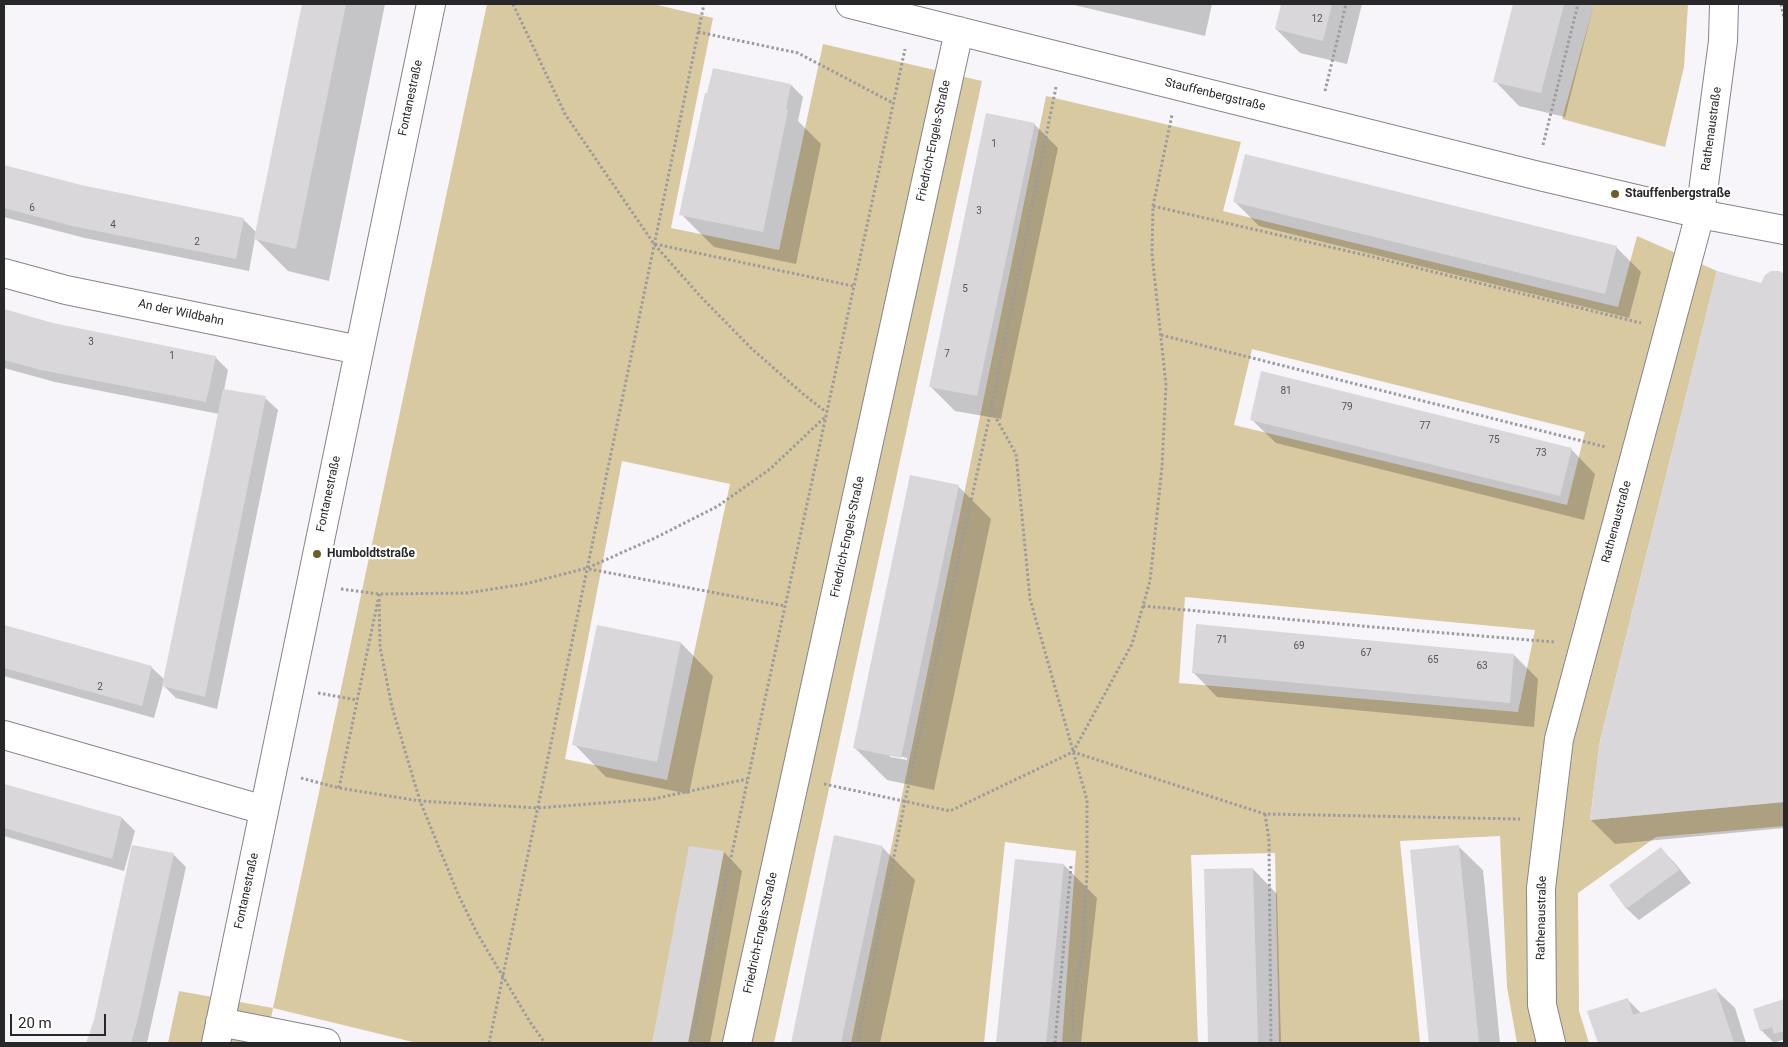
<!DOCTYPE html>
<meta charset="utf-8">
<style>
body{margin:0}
#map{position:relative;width:1788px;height:1047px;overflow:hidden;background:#f7f5f9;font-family:Roboto,sans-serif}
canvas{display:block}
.frame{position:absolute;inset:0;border:5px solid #282729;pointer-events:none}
.scale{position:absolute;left:10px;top:1014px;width:96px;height:22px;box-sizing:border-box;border:2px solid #282729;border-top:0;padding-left:6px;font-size:15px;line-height:18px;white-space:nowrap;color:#282729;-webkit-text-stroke:4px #fff;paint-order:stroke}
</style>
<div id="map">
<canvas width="1788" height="1047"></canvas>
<div class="frame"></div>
<div class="scale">20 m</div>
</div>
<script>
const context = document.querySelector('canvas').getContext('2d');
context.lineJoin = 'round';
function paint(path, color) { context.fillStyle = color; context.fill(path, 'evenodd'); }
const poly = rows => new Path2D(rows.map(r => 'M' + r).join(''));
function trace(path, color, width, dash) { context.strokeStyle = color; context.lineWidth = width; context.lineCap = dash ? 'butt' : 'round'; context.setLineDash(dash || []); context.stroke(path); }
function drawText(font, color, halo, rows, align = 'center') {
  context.font = font + ' Roboto,sans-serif'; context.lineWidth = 4.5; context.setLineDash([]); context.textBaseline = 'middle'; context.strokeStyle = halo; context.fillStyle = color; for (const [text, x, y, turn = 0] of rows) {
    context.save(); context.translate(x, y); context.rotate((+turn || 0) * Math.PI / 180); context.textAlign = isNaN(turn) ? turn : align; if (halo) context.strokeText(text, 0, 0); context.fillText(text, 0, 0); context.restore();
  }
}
const green = poly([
 [487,4,653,4,713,18,671,228,779,250,823,44,982,81,774,1043,417,1043,273,1008,266,1043,168,1043,179,991,273,1008],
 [622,461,730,484,667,780,565,759],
 [1594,4,1688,4,1684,67,1665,147,1562,119],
 [1046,96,1241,142,1223,211,1618,307,1637,236,1717,271,1600,741,1590,820,1784,802,1784,826,1656,837,1578,893,1579,1011,1589,1043,1517,1043,1507,987,1500,836,1400,841,1420,1043,1279,1043,1275,853,1191,855,1198,1043,1062,1043,1076,851,1005,842,984,1043,851,1043],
 [1252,349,1585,432,1567,505,1234,425],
 [1185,597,1535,630,1518,712,1179,683]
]);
const shadow = poly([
 [303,4,385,4,329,281,288,271,255,238,249,271,85,238,4,217,4,166,81,186,243,219,256,232],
 [1070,4,1212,4,1205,36],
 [1282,4,1362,4,1347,64,1300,53,1276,29],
 [1514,4,1594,4,1565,117,1519,106,1495,81],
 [791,85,803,97,798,121,821,144,796,264,714,247,681,214],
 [1034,124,1058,148,1001,419,955,411,930,386],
 [1235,202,1616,247,1641,272,1629,318,1259,226],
 [1779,272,1784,276,1784,828,1615,844,1591,820,1761,285],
 [4,310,52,324,215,357,228,370,224,390,265,398,278,410,217,709,176,698,163,685,154,718,4,676,4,627,151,667,165,680,219,414,55,382,4,368],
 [1251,419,1571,449,1595,474,1584,520,1276,443],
 [958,486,991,519,934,790,887,780,854,747],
 [890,754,907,758,907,760,890,757],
 [681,643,713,676,689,794,606,777,574,744],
 [1514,655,1538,679,1534,727,1217,697,1193,672],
 [4,785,122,818,135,831,124,871,4,836],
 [835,837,882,847,915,880,880,1043,792,1043],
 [1458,846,1483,870,1500,1043,1431,1043,1411,851],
 [690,847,724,852,742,871,710,1043,653,1043],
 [1661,849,1674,862,1691,883,1639,920,1626,908],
 [173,854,186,867,147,1043,87,1043,95,1020],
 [1016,860,1064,865,1097,898,1081,1043,997,1043],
 [1253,869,1277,894,1281,1043,1210,1043,1205,871],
 [1716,990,1735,1008,1746,1043,1599,1043,1589,1012,1627,999,1641,1013],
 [1784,1000,1784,1042,1782,1040,1774,1043,1761,1030,1755,1010]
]);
const building = poly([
 [302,4,346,4,296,249,254,239],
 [1281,4,1332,4,1323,41,1275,29],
 [1513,4,1564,4,1541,93,1493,82],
 [713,68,791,84,786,109,788,110,763,232,679,215,705,93,707,93],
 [986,113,1035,123,977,396,929,387],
 [1245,154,1617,246,1605,294,1233,202],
 [4,165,81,185,244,218,236,259,72,226,4,208],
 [1717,271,1761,283,1765,275,1771,271,1779,271,1784,274,1784,802,1590,820,1600,741],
 [4,309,53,323,216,356,206,402,41,370,4,360],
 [1261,371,1572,448,1560,496,1250,420],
 [223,389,266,396,205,697,162,686],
 [910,475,959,485,901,758,853,748],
 [1196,624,1514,654,1510,703,1192,673],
 [4,625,152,666,142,706,4,668],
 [597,625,681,642,657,762,572,745],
 [4,784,122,817,112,859,4,828],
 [834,835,883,846,841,1043,791,1043],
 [132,845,174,853,138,1018,131,1043,86,1043,94,1020],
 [1459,845,1479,1043,1429,1043,1410,850],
 [689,846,724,851,688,1043,652,1043],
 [1661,847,1679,870,1626,909,1609,885],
 [1015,859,1064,864,1046,1043,996,1043],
 [1253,868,1258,1043,1208,1043,1204,869],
 [1716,988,1734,1043,1598,1043,1587,1011,1628,998,1633,1015],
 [1784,999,1784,1031,1774,1034,1772,1027,1760,1031,1753,1009]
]);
const path = poly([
 [513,4,565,114,654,244,701,297,751,348,802,393,826,412],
 [1781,4,1784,18],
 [698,32,798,53,893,103],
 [1056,87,991,409,1016,454,1030,599,1087,800,1087,872,1083,949,1073,1003,1073,1043],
 [1325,91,1346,4],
 [1543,145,1578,4],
 [1153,206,1369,256,1641,323],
 [655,244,853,286],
 [1161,335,1606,447],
 [589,569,785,606],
 [341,589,379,594,467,593,525,584,587,568,655,538,718,506,770,469,825,417],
 [379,594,380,647,392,707,420,801,458,894,477,933,530,1022,545,1043],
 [1143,606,1373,627,1554,642],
 [318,693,357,700],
 [1073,752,1132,644,1150,581,1162,467,1166,385,1152,254,1153,206,1172,115],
 [301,778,339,788,420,801,538,808,653,799,747,779],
 [824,784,950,811,1073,752,1265,814,1520,819],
 [339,788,378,600],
 [1265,814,1269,840,1271,1043],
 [489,1043,704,4],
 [691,1043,905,49],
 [857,1043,905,801,991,410],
 [1055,1043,1071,866]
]);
const minor = poly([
 [850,4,1535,175,1700,214,1784,230],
 [4,273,66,290,359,350],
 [4,735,264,810],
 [220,1022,326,1043],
 [216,1043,431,4],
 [737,1043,959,31],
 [1551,1043,1542,1005,1541,888,1559,739,1700,214,1723,41,1724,4]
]);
const markers = [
 [1615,194,5,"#6e5c2a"],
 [317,554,5,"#6e5c2a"]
];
const numberNames = [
 ["12",1317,19],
 ["1",994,144],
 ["6",32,208],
 ["3",979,211],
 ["4",113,225],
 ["2",197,242],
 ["5",965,289],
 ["3",91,342],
 ["7",947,354],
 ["1",172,356],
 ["81",1286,391],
 ["79",1347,407],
 ["77",1425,426],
 ["75",1494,440],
 ["73",1541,453],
 ["71",1222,640],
 ["69",1299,646],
 ["67",1366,653],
 ["65",1433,660],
 ["63",1482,666],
 ["2",100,687]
];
const streetNames = [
 ["Stauffenbergstraße",1215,95,14],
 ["Fontanestraße",411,98,-78],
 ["Rathenaustraße",1712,129,-82],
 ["Friedrich-Engels-Straße",934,141,-78],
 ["An der Wildbahn",181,313,12],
 ["Fontanestraße",329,494,-78],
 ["Rathenaustraße",1617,522,-75],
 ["Friedrich-Engels-Straße",848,537,-78],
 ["Fontanestraße",247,891,-78],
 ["Rathenaustraße",1542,918,-89],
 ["Friedrich-Engels-Straße",761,933,-78]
];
const poiNames = [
 ["Stauffenbergstraße",1625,194],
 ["Humboldtstraße",327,554]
];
paint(green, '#d9c9a1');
paint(shadow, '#0003');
paint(building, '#dad7db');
trace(minor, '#878588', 30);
trace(path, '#9c9b9e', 3, [2.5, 2.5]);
trace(minor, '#fff', 28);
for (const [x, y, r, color] of markers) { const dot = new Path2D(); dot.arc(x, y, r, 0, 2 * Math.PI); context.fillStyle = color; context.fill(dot); trace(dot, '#fff', 2); }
drawText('10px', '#545356', null, numberNames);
drawText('12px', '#282729', '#fff', streetNames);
drawText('bold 12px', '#282729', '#fff', poiNames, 'left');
</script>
